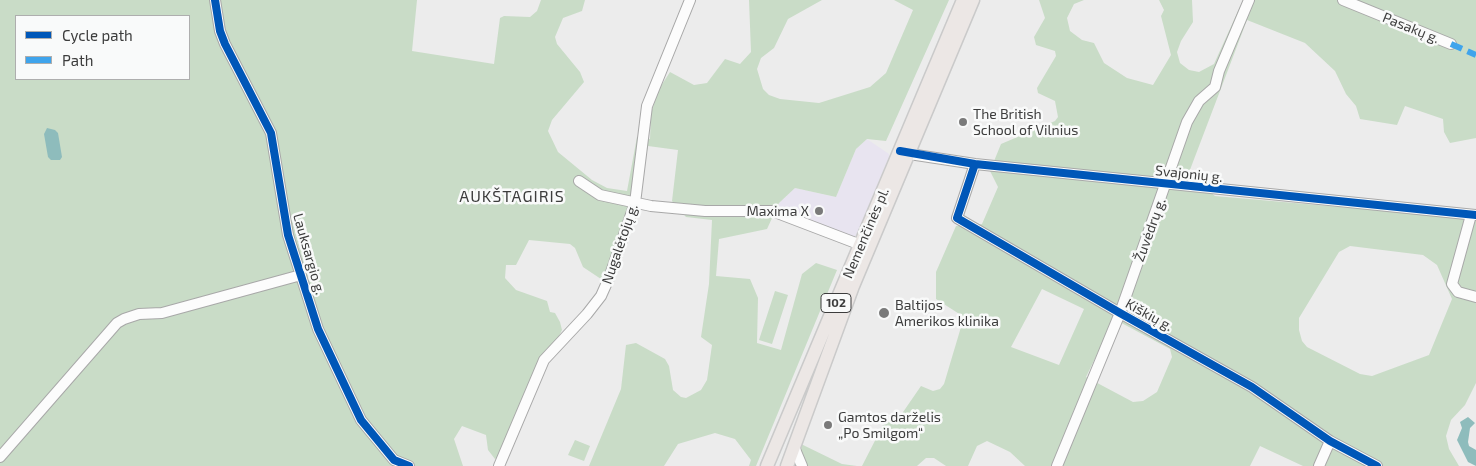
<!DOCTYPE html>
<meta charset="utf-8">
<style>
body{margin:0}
#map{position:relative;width:1476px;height:466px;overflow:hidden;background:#ececec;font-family:"Exo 2",sans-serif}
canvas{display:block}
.legend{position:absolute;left:15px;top:15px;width:175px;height:65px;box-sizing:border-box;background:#f9fafa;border:1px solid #aeaeae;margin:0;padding:6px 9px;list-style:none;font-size:15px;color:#3d3d3d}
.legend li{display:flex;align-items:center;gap:10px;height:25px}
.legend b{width:25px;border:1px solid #aeaeae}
</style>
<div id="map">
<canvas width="1476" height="466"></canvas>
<ul class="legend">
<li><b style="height:6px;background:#0057b8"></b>Cycle path</li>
<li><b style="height:6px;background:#3fa4ec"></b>Path</li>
</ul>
</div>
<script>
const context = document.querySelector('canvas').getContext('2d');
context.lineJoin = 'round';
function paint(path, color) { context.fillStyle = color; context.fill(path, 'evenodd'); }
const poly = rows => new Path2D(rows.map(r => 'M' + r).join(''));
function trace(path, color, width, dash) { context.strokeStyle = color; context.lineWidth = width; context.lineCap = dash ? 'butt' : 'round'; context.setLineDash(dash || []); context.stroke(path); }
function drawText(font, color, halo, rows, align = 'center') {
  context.font = font + ' "Exo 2",sans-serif'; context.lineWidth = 5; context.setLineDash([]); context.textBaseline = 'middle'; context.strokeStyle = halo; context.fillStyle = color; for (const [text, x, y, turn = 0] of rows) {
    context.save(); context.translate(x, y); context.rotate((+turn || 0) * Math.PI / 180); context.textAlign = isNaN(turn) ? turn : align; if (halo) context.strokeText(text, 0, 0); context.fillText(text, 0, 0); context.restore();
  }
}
const commercial = poly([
 [867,139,889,154,889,157,857,234,848,245,774,216,779,203,795,188,836,197,856,149]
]);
const green = poly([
 [0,0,417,0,412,51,494,64,500,18,504,16,530,17,537,11,541,0,585,0,582,11,563,18,555,37,557,44,580,72,584,82,552,120,548,131,558,152,592,180,607,188,627,191,637,137,650,139,651,113,659,89,670,72,694,85,707,83,725,59,740,64,751,52,749,0,822,0,788,19,774,48,761,58,757,69,763,89,769,95,780,99,819,103,870,87,886,73,913,10,894,0,949,0,886,141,867,139,856,149,836,197,795,188,779,203,767,229,719,239,716,276,750,279,758,298,757,343,781,350,802,274,816,263,837,270,756,466,749,466,751,460,735,439,715,433,678,444,664,466,589,466,621,389,626,345,636,343,665,359,669,366,673,390,681,397,686,398,701,390,707,380,712,345,701,337,709,284,712,220,686,217,672,201,678,150,648,146,638,199,625,249,601,279,583,267,575,248,570,244,529,240,516,265,506,265,505,278,516,290,547,301,550,312,555,313,560,322,562,330,499,457,495,459,488,450,486,435,462,426,454,439,463,466,0,466],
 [16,16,189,16,189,79,16,79],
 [1039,0,1084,0,1074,4,1067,18,1070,31,1082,40,1094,43,1104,63,1127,78,1153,85,1171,55,1161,16,1164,10,1159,0,1192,0,1193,22,1181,41,1177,52,1180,63,1189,70,1199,72,1214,64,1243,0,1476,0,1476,138,1450,143,1444,132,1443,119,1405,106,1397,125,1360,119,1356,106,1346,94,1335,71,1305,43,1247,20,1188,175,1215,196,1476,219,1476,383,1465,405,1451,420,1446,436,1449,449,1459,466,1303,466,1260,446,1250,466,1025,466,1010,452,987,441,977,446,968,466,946,466,934,458,926,458,917,466,862,466,883,425,901,415,921,386,933,391,940,389,944,384,964,317,936,299,936,272,956,226,982,224,998,187,990,171,1001,144,1055,121,1058,117,1055,101,1038,93,1037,88,1056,56,1055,51,1036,45,1034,37,1045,18],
 [1350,246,1423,255,1437,265,1452,299,1429,355,1372,376,1360,374,1307,347,1302,341,1299,330,1299,318,1339,252],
 [1042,289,1084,309,1059,365,1011,347],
 [1114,319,1170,349,1172,357,1157,392,1143,401,1133,402,1086,377],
 [775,291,788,295,772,344,759,340],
 [575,440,590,446,584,461,568,455],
 [801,444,842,464,857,466,793,466]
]);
const water = poly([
 [47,128,55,130,58,133,62,157,60,160,51,160,48,157,44,134],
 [1468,417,1475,423,1470,428,1468,442,1469,446,1476,450,1476,466,1468,462,1457,440,1462,428,1460,422]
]);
const minor = poly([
 [215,0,220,31,225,44,271,133,288,235,318,329,361,420,394,460,409,466],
 [1343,0,1451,44],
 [903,153,975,164,1476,215],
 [975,164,957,218,1120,313,1252,387,1330,441,1377,466],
 [579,181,600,195,651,206,705,211,772,211,861,245],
 [1471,215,1452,284,1458,292,1476,297],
 [794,447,802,466],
 [0,457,117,323,124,319,139,314,162,313,301,275],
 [499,466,544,360,587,314,601,296,609,278,635,203,647,106,690,0],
 [1057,466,1120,313,1187,122,1199,101,1215,87,1219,71,1249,0],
 [1319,466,1330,441]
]);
const major = poly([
 [767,466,963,0],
 [787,466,853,286,973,0]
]);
const quiet = poly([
 [1451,44,1476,55]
]);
const cycleway = poly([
 [215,0,220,31,225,44,271,133,288,235,318,329,361,420,394,460,409,466],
 [900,151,975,164,1476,215],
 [975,164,957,218,1120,313,1252,387,1330,441,1377,466]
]);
const markers = [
 [963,122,5,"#7a7a7a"],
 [819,211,5,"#7a7a7a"],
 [884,313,6,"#7a7a7a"],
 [828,425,5,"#7a7a7a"]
];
const shields = [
 [836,303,30]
];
const shieldNames = [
 ["102",836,303]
];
const streetNames = [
 ["Pasakų g.",1411,28,22],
 ["Svajonių g.",1189,174,6],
 ["Žuvėdrų g.",1150,230,-70],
 ["Nemenčinės pl.",866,233,-67],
 ["Nugalėtojų g.",620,244,-71],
 ["Lauksargio g.",309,254,74],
 ["Kiškių g.",1149,315,29]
];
const poiNames = [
 ["The British",973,114],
 ["School of Vilnius",973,130],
 ["Maxima X",809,211,"right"],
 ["Baltijos",895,305],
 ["Amerikos klinika",895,321],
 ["Gamtos darželis",838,417],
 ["„Po Smilgom“",838,433]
];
const quarterNames = [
 ["AUKŠTAGIRIS",512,197]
];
paint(commercial, '#e8e4f0');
paint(green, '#c9dcc7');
paint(water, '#8ebcbc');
trace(minor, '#a8a8a8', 12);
trace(major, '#cacaca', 15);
trace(minor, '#fcfcfc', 10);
trace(major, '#ece7e5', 12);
trace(quiet, '#3fa4ec', 6, [12, 6]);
trace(cycleway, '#0057b8', 8);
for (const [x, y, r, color] of markers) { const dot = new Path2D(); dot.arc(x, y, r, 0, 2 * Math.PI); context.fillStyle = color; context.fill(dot); trace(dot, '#f9fafa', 2); }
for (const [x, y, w] of shields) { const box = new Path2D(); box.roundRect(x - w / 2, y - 9.5, w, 19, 4); context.fillStyle = '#f9fafa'; context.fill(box); trace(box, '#3d3d3d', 1); }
drawText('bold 12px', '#3d3d3d', null, shieldNames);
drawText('14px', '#3d3d3d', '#f9fafa', streetNames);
drawText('14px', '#3d3d3d', '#f9fafa', poiNames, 'left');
context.letterSpacing = '1px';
drawText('16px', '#3d3d3d', '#f9fafa', quarterNames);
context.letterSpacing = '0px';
</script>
